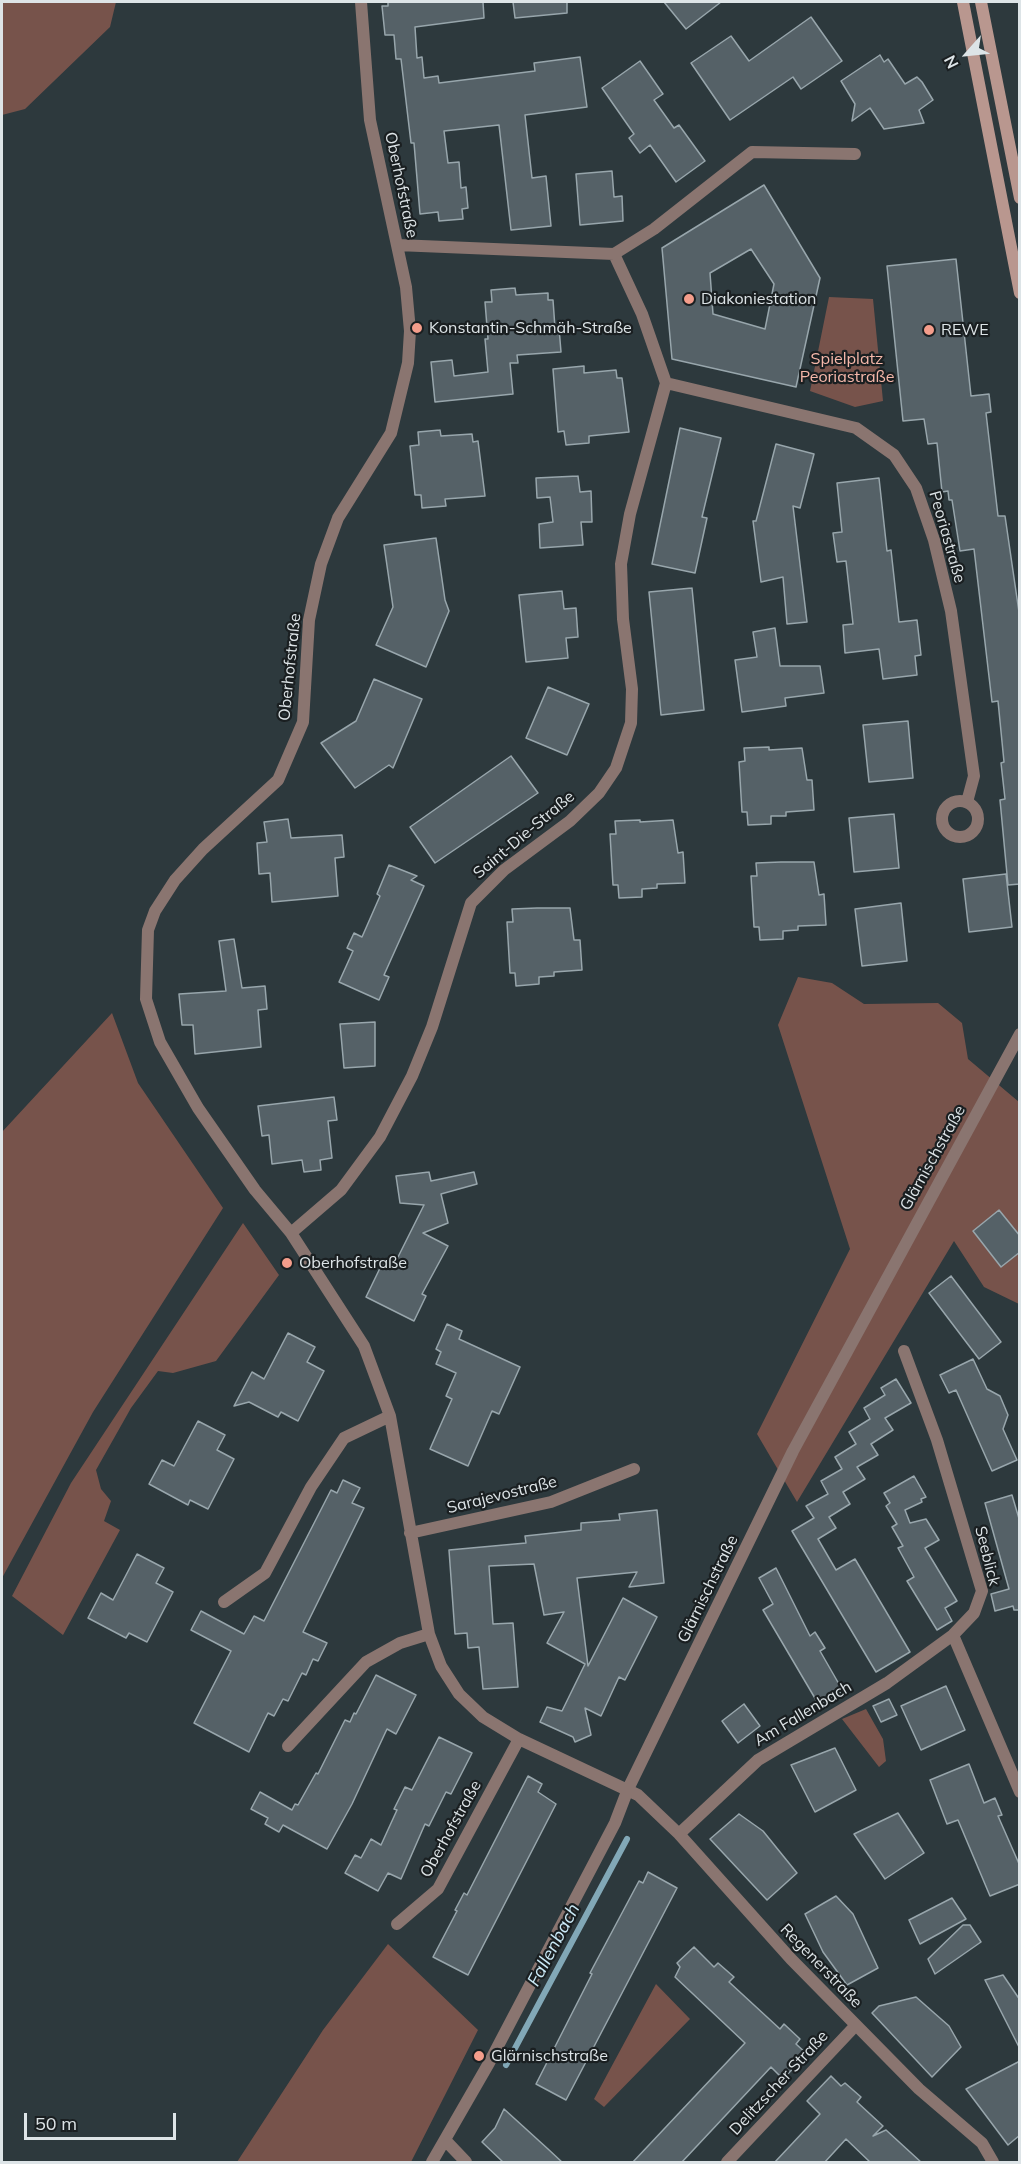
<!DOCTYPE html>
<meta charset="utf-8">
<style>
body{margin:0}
#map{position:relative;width:1021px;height:2164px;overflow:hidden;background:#2d393d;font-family:Mulish,sans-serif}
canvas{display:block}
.frame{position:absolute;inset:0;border:3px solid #dde4e7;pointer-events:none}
.north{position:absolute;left:937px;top:24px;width:60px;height:60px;-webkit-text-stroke:4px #1a1f21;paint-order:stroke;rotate:243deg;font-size:16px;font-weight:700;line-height:24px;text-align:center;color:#dde4e7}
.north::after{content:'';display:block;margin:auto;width:21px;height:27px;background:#dde4e7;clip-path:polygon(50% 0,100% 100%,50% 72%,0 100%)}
.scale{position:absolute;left:24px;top:2113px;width:152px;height:27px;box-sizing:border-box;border:3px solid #dde4e7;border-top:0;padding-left:8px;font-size:18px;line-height:21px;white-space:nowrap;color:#dde4e7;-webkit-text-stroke:4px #1a1f21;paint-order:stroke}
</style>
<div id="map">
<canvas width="1021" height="2164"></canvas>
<div class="frame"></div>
<div class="north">N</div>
<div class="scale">50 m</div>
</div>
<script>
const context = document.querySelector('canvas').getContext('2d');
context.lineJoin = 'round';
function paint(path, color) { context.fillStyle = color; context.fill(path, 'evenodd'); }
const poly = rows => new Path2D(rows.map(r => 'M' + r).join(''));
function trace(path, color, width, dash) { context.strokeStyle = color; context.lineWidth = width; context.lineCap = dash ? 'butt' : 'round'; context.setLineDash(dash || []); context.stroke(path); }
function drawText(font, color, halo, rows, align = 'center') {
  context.font = font + ' Mulish,sans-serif'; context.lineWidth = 4.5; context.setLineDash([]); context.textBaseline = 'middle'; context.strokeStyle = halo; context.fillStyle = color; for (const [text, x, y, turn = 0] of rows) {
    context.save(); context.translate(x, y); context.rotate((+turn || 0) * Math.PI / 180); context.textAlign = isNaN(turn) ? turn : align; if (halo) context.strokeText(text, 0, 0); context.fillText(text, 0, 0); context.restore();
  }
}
const green = poly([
 [2,2,116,2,110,27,25,109,2,115],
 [829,297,873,299,883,401,855,407,810,391],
 [798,977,832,983,864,1004,938,1003,962,1023,968,1059,1019,1102,1019,1304,984,1287,954,1241,797,1502,757,1434,850,1249,778,1025],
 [112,1013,138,1083,223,1208,93,1412,2,1578,2,1132],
 [243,1223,279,1275,216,1361,173,1373,158,1371,131,1408,96,1470,101,1489,111,1501,104,1521,120,1530,63,1635,12,1596,71,1483],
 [866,1709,883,1739,886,1761,879,1767,842,1719],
 [388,1944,478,2030,411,2162,237,2162,323,2030],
 [656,1984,690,2019,604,2107,594,2099]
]);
const stream = poly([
 [506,2065,627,1839]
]);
const building = poly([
 [388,2,483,2,484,18,415,27,417,58,422,57,424,78,438,76,439,83,535,71,534,63,580,57,587,107,525,115,532,178,546,176,551,226,511,230,499,125,444,131,448,163,459,162,461,188,466,187,468,208,462,209,463,219,439,221,438,212,420,214,414,143,411,143,401,59,396,59,394,35,385,35,382,6,388,6,388,2],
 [513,2,567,2,567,13,515,18,513,2],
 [664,2,721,2,686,29,664,2],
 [811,17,842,61,801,89,793,77,730,120,691,63,731,36,749,61,811,17],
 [880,55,884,62,888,59,905,84,917,77,922,82,933,100,919,110,924,123,884,129,870,108,852,121,855,104,841,81,880,55],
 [640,61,663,94,654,100,674,128,679,125,705,161,676,182,650,145,640,153,629,138,634,134,602,88,640,61],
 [612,171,614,197,622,196,623,221,580,225,576,174,612,171],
 [764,185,820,278,796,387,672,359,662,248,764,185],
 [751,249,774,284,765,329,713,314,710,273,751,249],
 [956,259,971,396,989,394,991,412,986,413,998,516,1005,516,1020,619,1020,884,1008,885,1000,800,1005,799,1001,763,1004,762,998,701,992,702,974,549,960,551,952,500,949,500,948,491,942,492,937,443,928,444,924,419,903,421,887,266,956,259],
 [515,288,516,295,548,293,548,300,553,300,555,328,559,328,561,352,517,355,518,363,510,363,513,394,435,402,431,362,452,360,454,376,488,372,485,339,488,339,485,302,492,302,491,290,515,288],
 [584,366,584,373,616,370,617,378,622,378,629,432,589,436,589,443,566,445,564,431,558,432,553,369,584,366],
 [680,428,721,438,702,517,707,518,695,573,652,564,680,428],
 [440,430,441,436,472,434,473,442,478,441,485,496,445,499,446,506,422,508,421,495,415,495,410,446,419,445,418,432,440,430],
 [776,444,814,454,800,508,793,506,807,622,787,624,783,577,761,582,753,521,756,521,776,444],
 [578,476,580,492,591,491,592,522,581,522,583,545,540,548,539,524,553,522,550,497,537,498,536,478,578,476],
 [879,478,887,551,891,550,899,622,917,620,921,655,915,656,917,675,883,679,879,649,845,653,843,625,853,624,846,561,837,562,833,533,842,532,837,483,879,478],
 [436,538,445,600,449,611,426,667,376,645,393,607,384,545,436,538],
 [692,588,704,710,661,715,649,592,692,588],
 [562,591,564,609,576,608,578,637,566,638,568,658,526,662,519,595,562,591],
 [775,628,780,666,820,666,824,693,785,698,786,706,742,712,735,660,757,657,753,632,775,628],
 [374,679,422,699,393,768,389,765,355,788,321,743,356,721,374,679],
 [548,687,589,704,567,755,526,738,548,687],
 [908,721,913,778,869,782,863,725,908,721],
 [769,747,769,750,802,748,807,780,812,780,814,810,786,812,786,816,771,816,771,824,748,825,747,812,742,812,739,762,745,761,744,748,769,747],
 [511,756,538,793,435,863,410,827,511,756],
 [894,814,899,868,854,872,849,818,894,814],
 [288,819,291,838,342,835,344,857,335,858,338,896,272,902,270,873,259,874,257,843,267,842,264,822,288,819],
 [640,820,640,822,673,820,678,853,683,852,685,883,657,884,657,888,642,889,642,897,619,898,618,885,613,885,610,834,616,834,615,821,640,820],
 [781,862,814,862,819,895,824,894,826,925,798,926,798,930,783,931,783,939,760,940,759,927,754,927,751,876,757,876,756,863,781,862],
 [389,865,417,876,411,880,424,886,384,975,389,977,379,1000,339,982,353,951,347,948,354,933,362,937,380,896,377,894,389,865],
 [1006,874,1012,927,969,932,963,879,1006,874],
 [901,903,907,961,862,966,855,909,901,903],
 [537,908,570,908,574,940,580,940,582,970,554,972,554,976,539,977,539,984,516,986,515,973,510,973,507,922,513,922,512,909,537,908],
 [234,939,242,988,265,986,267,1009,258,1010,261,1047,195,1054,193,1025,182,1025,179,994,226,991,219,941,234,939],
 [375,1022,375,1066,344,1068,340,1024,375,1022],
 [334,1097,337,1120,328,1121,332,1158,320,1160,321,1170,304,1172,302,1160,272,1164,269,1135,262,1136,258,1106,334,1097],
 [429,1172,431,1181,474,1172,477,1184,441,1194,448,1223,423,1233,448,1246,422,1294,426,1296,414,1321,366,1297,382,1264,392,1269,424,1205,400,1203,396,1176,429,1172],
 [999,1210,1020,1236,1020,1252,1001,1267,973,1231,999,1210],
 [951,1276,1001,1342,979,1359,929,1293,951,1276],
 [447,1324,462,1331,459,1339,520,1367,499,1414,492,1411,468,1466,430,1449,452,1399,446,1396,456,1373,436,1364,441,1352,436,1349,447,1324],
 [288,1333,315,1347,307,1362,324,1371,298,1421,281,1412,278,1417,249,1402,234,1406,252,1372,264,1379,288,1333],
 [973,1359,987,1389,1000,1396,1008,1415,1003,1429,1017,1460,992,1471,956,1390,949,1393,940,1375,973,1359],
 [896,1379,911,1403,885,1418,893,1430,871,1444,878,1455,857,1467,865,1479,843,1492,850,1504,829,1517,836,1528,818,1539,836,1570,855,1559,910,1652,876,1672,792,1531,814,1518,806,1506,828,1494,821,1481,842,1469,835,1457,856,1444,849,1432,870,1419,864,1408,885,1395,881,1388,896,1379],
 [198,1421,225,1435,217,1450,234,1459,208,1509,190,1500,188,1505,149,1484,162,1460,174,1466,198,1421],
 [914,1476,926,1497,921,1499,922,1502,905,1510,910,1523,926,1519,939,1540,925,1548,957,1601,945,1608,952,1621,937,1630,907,1581,914,1577,898,1548,903,1546,892,1527,897,1524,886,1506,890,1503,884,1493,914,1476],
 [343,1480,360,1488,352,1503,364,1508,303,1632,327,1643,318,1661,313,1659,306,1675,302,1673,288,1701,283,1699,274,1716,268,1713,249,1752,194,1723,231,1651,191,1630,201,1611,244,1634,254,1616,264,1621,331,1490,337,1493,343,1480],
 [1012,1495,1020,1522,1020,1610,1014,1610,1013,1606,995,1611,991,1594,1009,1589,985,1503,1012,1495],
 [657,1510,664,1583,629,1587,637,1572,577,1578,588,1666,623,1598,657,1617,625,1680,619,1677,601,1716,585,1708,591,1735,575,1742,573,1737,540,1722,547,1707,562,1711,585,1664,547,1643,564,1612,544,1615,534,1564,489,1566,493,1624,513,1623,518,1687,483,1689,479,1647,468,1648,467,1633,455,1634,449,1550,526,1543,525,1536,581,1530,581,1523,620,1520,619,1514,657,1510],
 [137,1554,164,1568,156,1583,173,1592,147,1642,129,1633,126,1638,88,1618,101,1593,113,1600,137,1554],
 [776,1568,810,1636,815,1632,825,1648,820,1651,843,1691,819,1705,763,1610,773,1604,759,1578,776,1568],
 [376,1675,416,1695,396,1734,387,1729,352,1804,327,1849,283,1825,279,1832,265,1824,268,1818,251,1809,260,1792,292,1810,295,1804,298,1805,316,1773,318,1774,345,1720,350,1722,354,1713,356,1714,376,1675],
 [946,1686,965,1730,921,1750,901,1706,946,1686],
 [889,1699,897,1715,881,1722,873,1706,889,1699],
 [744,1704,760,1726,738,1743,722,1721,744,1704],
 [439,1737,472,1753,451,1794,446,1792,429,1826,425,1824,401,1879,388,1873,378,1891,345,1873,355,1855,361,1858,371,1839,381,1845,397,1810,394,1809,405,1787,412,1790,439,1737],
 [835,1748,856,1790,815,1812,791,1765,835,1748],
 [969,1764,984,1803,995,1798,1002,1815,998,1816,1020,1866,1020,1884,990,1896,958,1820,947,1824,930,1780,969,1764],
 [528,1776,542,1784,538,1792,556,1804,468,1975,433,1957,457,1911,455,1910,464,1893,467,1895,528,1776],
 [898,1813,924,1853,885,1879,854,1834,898,1813],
 [739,1814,763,1831,797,1873,767,1900,710,1839,739,1814],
 [648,1872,677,1888,566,2100,536,2084,592,1974,590,1973,639,1881,643,1883,648,1872],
 [836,1896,853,1914,878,1968,847,1985,823,1952,805,1914,836,1896],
 [952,1898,966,1919,920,1944,909,1920,952,1898],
 [963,1925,970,1925,981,1942,935,1974,928,1959,963,1925],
 [694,1947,714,1967,718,1963,734,1977,729,1982,780,2029,784,2024,800,2039,796,2044,807,2054,783,2079,771,2067,681,2163,632,2163,745,2043,675,1977,680,1967,677,1963,694,1947],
 [1003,1975,1020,2000,1020,2049,985,1980,1003,1975],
 [916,1997,949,2026,961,2047,932,2077,872,2013,879,2006,916,1997],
 [1020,2061,1020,2135,1008,2145,966,2089,1020,2061],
 [831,2076,841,2086,845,2083,861,2097,857,2102,883,2126,873,2136,886,2130,922,2163,871,2163,846,2139,824,2163,774,2163,820,2114,807,2101,831,2076],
 [504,2109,548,2149,563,2163,504,2163,482,2142,495,2128,504,2109]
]);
const minor = poly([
 [361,2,370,120,406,287,410,331,408,363,391,433,338,518,321,564,309,620,303,722,278,780,203,849,175,880,155,911,148,930,146,999,160,1042,198,1108,255,1190,291,1233,364,1346,390,1416,429,1634,441,1666,459,1694,483,1717,519,1739,638,1795,679,1834,791,1959,919,2089,982,2143,993,2162],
 [397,245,614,254,654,229,752,152,855,154],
 [666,383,856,428,894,455,916,488,934,540,951,611,974,776,967,802],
 '942 819a18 18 0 1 1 36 0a18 18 0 1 1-36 0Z',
 [291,1233,341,1190,380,1137,412,1076,432,1027,471,903,504,870,570,821,599,793,616,768,631,723,632,689,623,619,621,564,630,514,666,383,642,314,614,254],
 [410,1533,551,1502,634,1469],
 [224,1602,265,1573,311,1487,344,1438,390,1416],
 [953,1635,1020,1792],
 [288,1746,366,1662,400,1643,429,1634],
 [679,1834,758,1760,887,1683,953,1635,974,1613,982,1591,937,1440,904,1351],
 [397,1924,438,1889,519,1739],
 [446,2141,466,2162],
 [432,2162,489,2063,615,1823,628,1789,793,1451,1020,1034],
 [727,2162,856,2025]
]);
const secondary = poly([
 [963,2,1020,293],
 [981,2,1020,198]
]);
const markers = [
 [689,299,6,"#f49d8b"],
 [417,328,6,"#f49d8b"],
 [929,330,6,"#f49d8b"],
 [287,1263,6,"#f49d8b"],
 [479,2056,6,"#f49d8b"]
];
const streetNames = [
 ["Oberhofstraße",401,185,78],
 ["Peoriastraße",947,537,74],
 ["Oberhofstraße",290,667,-84],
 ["Saint-Die-Straße",524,835,-40],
 ["Glärnischstraße",933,1158,-61],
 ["Sarajevostraße",502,1495,-14],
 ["Seeblick",987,1556,76],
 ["Glärnischstraße",708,1589,-64],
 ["Am Fallenbach",803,1714,-31],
 ["Oberhofstraße",451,1829,-61],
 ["Regenerstraße",821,1966,46],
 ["Delitzscher Straße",779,2083,-47]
];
const poiNames = [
 ["Diakoniestation",701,299],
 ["Konstantin-Schmäh-Straße",429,328],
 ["REWE",941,330],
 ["Oberhofstraße",299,1263],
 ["Glärnischstraße",491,2056]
];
const parkNames = [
 ["Spielplatz",847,359],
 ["Peoriastraße",847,377]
];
const waterNames = [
 ["Fallenbach",554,1945,-62]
];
paint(green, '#77534b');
trace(stream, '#82a8b7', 6);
paint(building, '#556167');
trace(building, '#98a6ac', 1.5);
trace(minor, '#8a7570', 12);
trace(secondary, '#b9978f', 12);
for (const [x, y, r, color] of markers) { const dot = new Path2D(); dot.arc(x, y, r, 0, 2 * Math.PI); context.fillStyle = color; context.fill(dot); trace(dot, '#1a1f21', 2); }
drawText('16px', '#dde4e7', '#1a1f21', streetNames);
drawText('16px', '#dde4e7', '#1a1f21', poiNames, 'left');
drawText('16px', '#f6b8aa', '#1a1f21', parkNames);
drawText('italic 18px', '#cbeaf7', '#1a1f21', waterNames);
</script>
